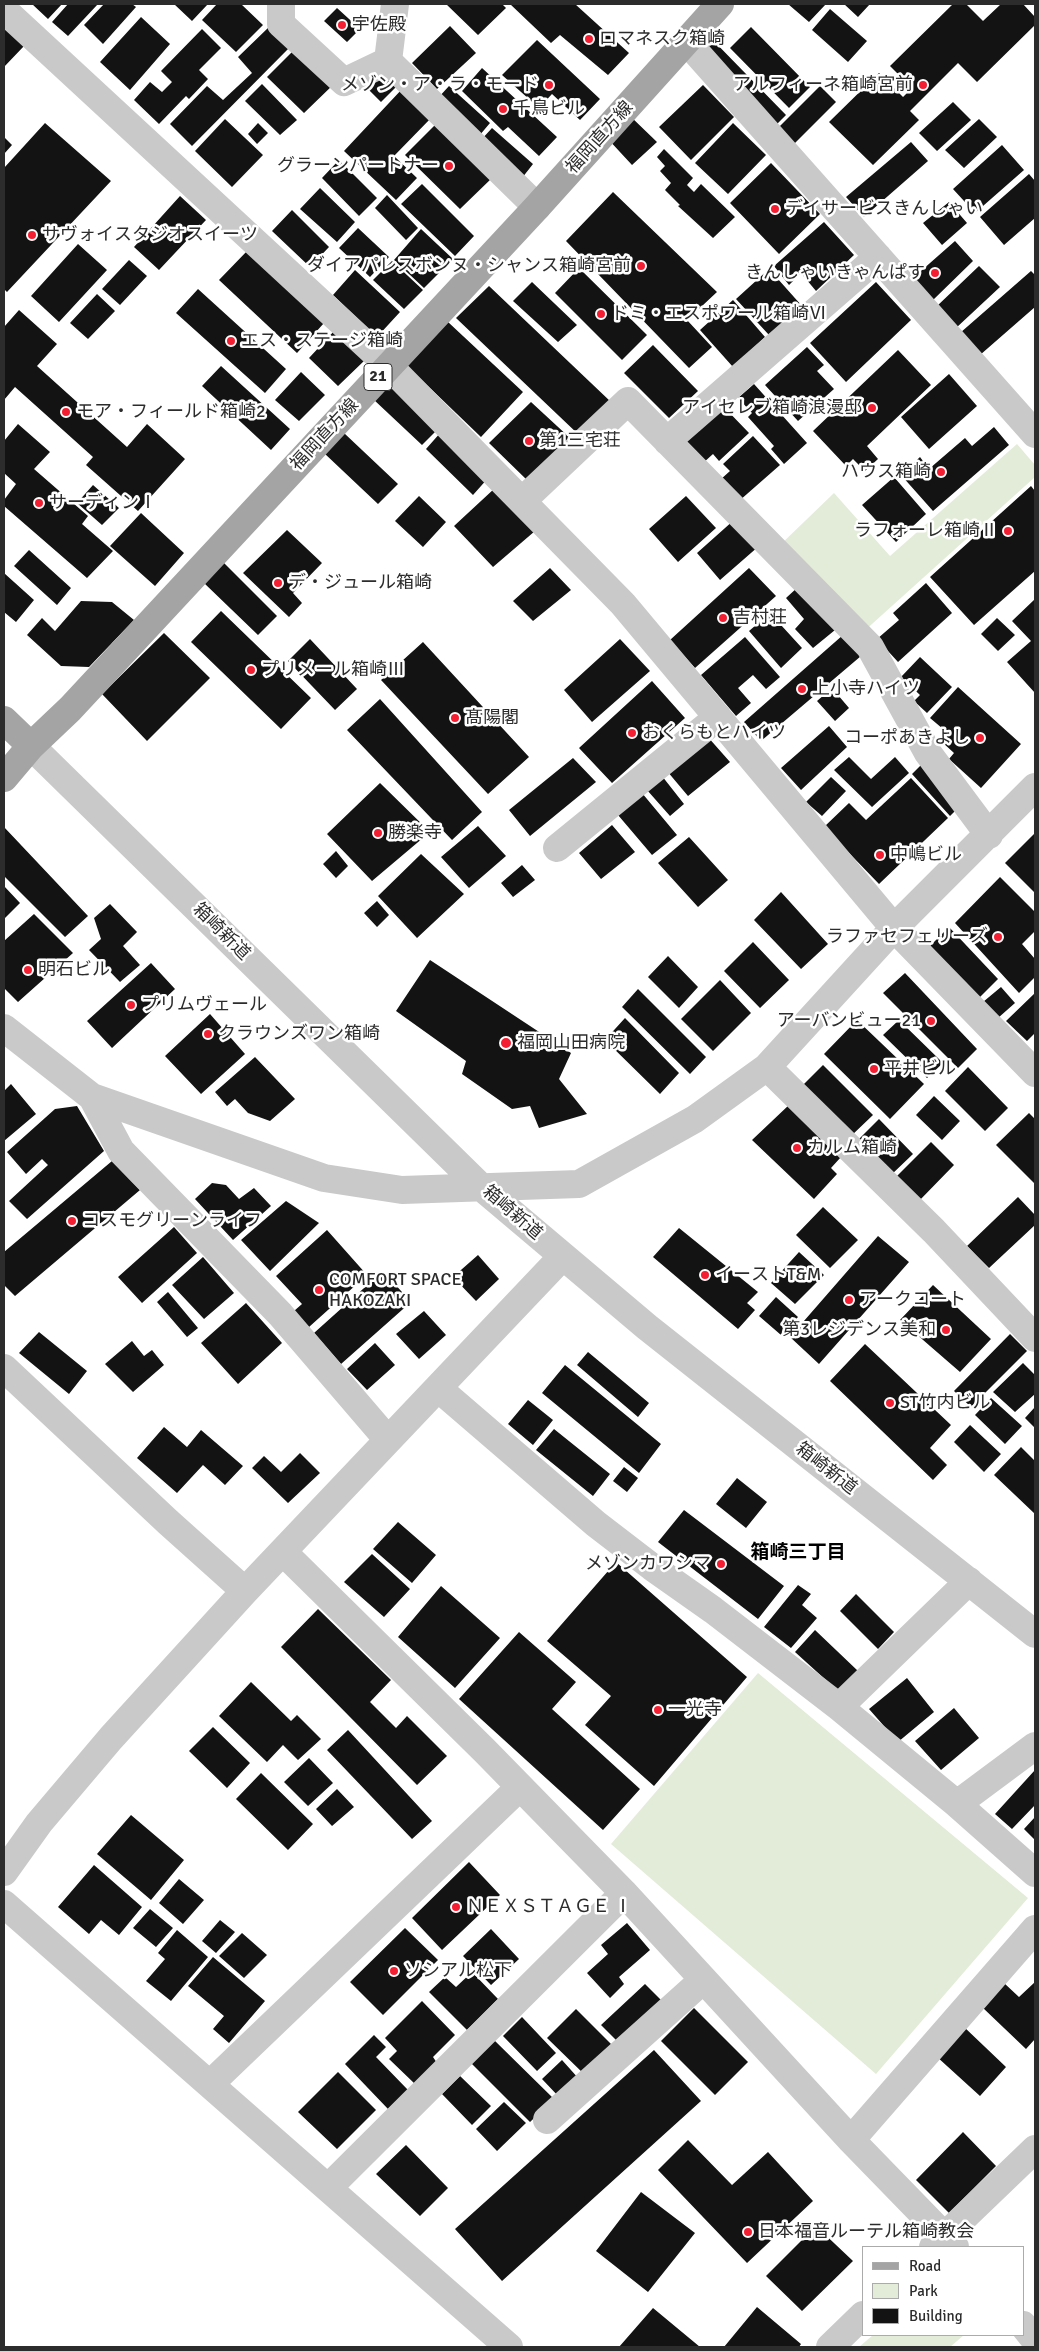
<!DOCTYPE html>
<meta charset="utf-8">
<style>
body{margin:0}
#map{position:relative;width:1039px;height:2351px;overflow:hidden;background:#fff;font-family:Signika,sans-serif}
canvas{display:block}
.frame{position:absolute;inset:0;border:5px solid #2c2c2c;pointer-events:none}
.legend{position:absolute;left:862px;top:2246px;width:162px;height:90px;box-sizing:border-box;background:#fff;border:1px solid #ababab;margin:0;padding:6px 9px;list-style:none;font-size:15px;color:#2c2c2c}
.legend li{display:flex;align-items:center;gap:10px;height:25px}
.legend b{width:25px;border:1px solid #ababab}
</style>
<div id="map">
<canvas width="1039" height="2351"></canvas>
<div class="frame"></div>
<ul class="legend">
<li><b style="height:6px;background:#a4a4a4"></b>Road</li>
<li><b style="height:14px;background:#e3ecd8"></b>Park</li>
<li><b style="height:14px;background:#131313"></b>Building</li>
</ul>
</div>
<script>
const context = document.querySelector('canvas').getContext('2d');
context.lineJoin = 'round';
function paint(path, color) { context.fillStyle = color; context.fill(path, 'evenodd'); }
const poly = rows => new Path2D(rows.map(r => 'M' + r).join(''));
function trace(path, color, width, dash) { context.strokeStyle = color; context.lineWidth = width; context.lineCap = dash ? 'butt' : 'round'; context.setLineDash(dash || []); context.stroke(path); }
function drawText(font, color, halo, rows, align = 'center') {
  context.font = font + ' Signika,"Noto Sans JP",sans-serif'; context.lineWidth = 5; context.setLineDash([]); context.textBaseline = 'middle'; context.strokeStyle = halo; context.fillStyle = color; for (const [text, x, y, turn = 0] of rows) {
    context.save(); context.translate(x, y); context.rotate((+turn || 0) * Math.PI / 180); context.textAlign = isNaN(turn) ? turn : align; if (halo) context.strokeText(text, 0, 0); context.fillText(text, 0, 0); context.restore();
  }
}
const green = poly([
 [1017,444,1035,465,1035,477,862,633,777,548,834,493,890,556],
 [758,1673,1028,1898,876,2074,611,1844],
 [873,2335,964,2335,950,2347,859,2347]
]);
const building = poly([
 [32,4,62,4,48,19],
 [68,4,98,4,68,36,52,22],
 [104,4,132,4,136,7,103,44,84,25],
 [174,4,208,4,192,21],
 [217,4,241,4,263,25,236,52,202,20],
 [446,4,502,4,506,8,478,35],
 [510,4,575,4,629,53,608,75,560,35,551,43],
 [788,4,826,4,809,22],
 [844,4,870,4,858,17],
 [953,4,966,4,983,21,1001,4,1023,4,1035,17,1035,25,977,82,958,63,910,111,919,120,873,165,829,122,879,73,903,97,912,88,890,66],
 [337,8,360,29,347,42,324,21],
 [830,9,867,41,848,62,812,30],
 [141,17,170,44,130,90,100,62],
 [450,26,476,53,437,89,412,63],
 [269,27,289,48,192,146,170,124,207,86,223,100,252,73,238,57],
 [751,27,810,87,789,108,730,48],
 [4,28,24,46,4,67],
 [202,29,221,48,199,70,208,79,189,99,186,96,159,124,134,100,150,82,162,92,172,82,161,71],
 [708,35,786,115,773,128,696,48],
 [537,40,600,99,580,120,552,94,539,108,502,75],
 [297,47,335,83,304,113,267,77],
 [482,68,557,137,539,156,508,127,503,131,462,91],
 [384,72,398,85,381,102,368,89],
 [262,84,297,120,280,135,245,101],
 [703,85,734,117,691,160,659,127],
 [449,86,490,123,479,136,438,98],
 [820,86,836,102,791,147,774,132],
 [403,88,432,117,394,156,417,178,396,200,344,151],
 [953,102,971,120,937,151,919,133],
 [629,115,657,142,632,165,607,138],
 [225,119,263,155,232,187,195,151],
 [979,119,997,137,964,168,945,150],
 [438,122,493,177,460,209,405,155],
 [45,123,111,181,7,292,4,289,4,168],
 [258,123,268,133,257,144,248,134],
 [733,123,766,155,728,194,695,163],
 [492,128,533,164,522,178,481,140],
 [4,137,12,145,4,154],
 [911,142,928,161,864,217,846,197],
 [1002,145,1024,170,975,213,953,189],
 [664,149,693,178,687,185,694,192,701,184,735,217,713,238,678,206,680,205,665,190,671,183,660,171,665,166,657,157],
 [339,160,377,198,359,216,322,178],
 [771,163,820,214,779,254,730,203],
 [1029,174,1035,181,1035,218,1004,245,980,217],
 [422,184,474,236,455,256,401,204],
 [320,188,355,222,337,242,300,209],
 [613,192,717,292,687,320,712,347,689,368,566,241],
 [387,195,418,228,406,240,375,208],
 [180,196,206,220,159,270,134,247],
 [949,202,967,223,942,245,923,223],
 [292,210,329,247,310,267,272,231],
 [824,222,854,255,816,291,801,273,789,285,774,266],
 [358,228,389,257,370,277,339,248],
 [421,229,453,259,424,288,394,260],
 [955,241,973,261,933,300,913,278],
 [78,244,107,270,59,322,31,296],
 [248,250,324,323,297,353,219,280],
 [129,260,147,276,120,305,102,289],
 [392,261,423,290,404,309,373,280],
 [979,266,1000,287,956,328,936,307],
 [579,268,647,335,622,360,555,293],
 [769,269,802,306,769,335,736,299],
 [355,270,400,312,377,337,333,295],
 [1031,271,1035,275,1035,307,980,355,960,333],
 [532,282,577,325,558,342,513,301],
 [876,282,911,320,846,382,810,343],
 [489,286,611,402,579,435,456,318],
 [198,289,286,369,265,393,176,313],
 [97,294,115,311,88,339,70,323],
 [733,300,765,337,733,367,700,330],
 [19,310,57,344,37,366,127,447,147,424,185,459,138,511,86,465,93,457,15,387,4,400,4,327],
 [448,322,523,392,481,437,406,365],
 [335,330,365,360,338,386,309,358],
 [653,345,698,391,669,418,624,373],
 [807,347,824,365,817,371,834,389,798,421,765,385],
 [898,350,931,385,867,446,878,459,865,471,853,459,846,466,813,431],
 [221,366,290,429,271,450,202,386],
 [301,372,325,395,299,421,275,400],
 [949,374,977,406,929,449,901,417],
 [391,381,439,428,422,445,373,399],
 [754,384,807,443,784,464,771,449,774,446,748,417,752,413,738,398],
 [531,402,570,438,528,481,489,443],
 [722,405,749,433,719,461,713,454,702,464,682,443],
 [18,424,50,452,34,469,88,516,82,524,113,551,87,578,4,506,4,500,16,484,4,473,4,441],
 [994,427,1009,445,933,511,901,475,920,457,929,469,965,438,972,446],
 [441,432,489,477,473,495,426,449],
 [344,433,398,484,378,504,324,453],
 [753,436,780,465,739,501,720,480,730,471,723,464],
 [894,477,926,514,896,542,862,505],
 [93,485,119,508,102,525,77,503],
 [1031,486,1035,491,1035,571,974,625,930,577],
 [495,488,535,531,493,567,454,526],
 [419,496,446,522,423,547,395,521],
 [686,496,716,528,678,562,649,529],
 [141,513,184,553,155,586,110,546],
 [734,520,759,546,720,580,697,553],
 [287,530,322,563,293,593,302,603,289,617,243,573],
 [29,550,71,588,57,605,14,566],
 [224,563,277,616,258,635,204,583],
 [550,568,571,590,533,621,513,601],
 [749,568,776,596,695,668,670,640],
 [4,573,34,600,16,622,4,612],
 [926,583,952,613,898,662,877,639,899,620,893,613],
 [798,587,835,630,813,648,795,629,804,619,786,598],
 [1035,599,1035,693,1007,662,1031,641,1012,621],
 [81,601,112,602,134,620,89,667,61,666,27,635,42,618,55,631],
 [221,611,311,698,281,729,191,642],
 [770,613,802,648,781,668,749,631],
 [997,618,1015,635,998,651,981,634],
 [164,633,210,678,147,741,102,694],
 [843,635,861,656,761,741,744,722],
 [745,637,780,677,766,689,753,675,738,688,751,703,736,716,701,675],
 [310,639,357,689,335,710,288,661],
 [620,639,650,671,592,722,564,690],
 [423,642,529,757,488,794,381,680],
 [920,657,952,687,927,713,914,701,920,695,901,677],
 [652,681,685,718,612,783,579,748],
 [958,687,1021,744,981,788,949,759,954,753,942,742,949,734,930,718],
 [832,688,849,708,835,721,817,701],
 [380,699,482,812,452,840,347,730],
 [829,726,847,747,801,790,781,768],
 [707,736,730,762,688,796,667,771],
 [849,757,871,779,895,757,909,773,872,807,834,770],
 [573,758,596,782,530,836,509,810],
 [924,762,963,803,950,816,912,774],
 [662,776,684,804,670,816,647,790],
 [831,777,846,791,822,816,806,802],
 [911,778,948,818,879,884,824,827,849,803,866,820],
 [380,783,430,832,372,881,327,834],
 [642,793,677,835,652,855,618,815],
 [612,825,635,852,601,879,579,853],
 [478,826,506,856,469,888,441,857],
 [4,827,88,916,65,937,4,876],
 [1035,833,1035,893,1005,863],
 [689,837,728,880,698,907,658,863],
 [336,851,348,866,336,878,323,864],
 [421,854,464,894,417,938,378,896],
 [522,865,535,880,513,897,501,883],
 [1000,877,1035,912,1035,931,1022,944,1035,959,1035,977,1019,993,955,923],
 [4,886,20,903,4,919],
 [781,892,828,944,801,969,754,920],
 [377,901,389,915,377,927,364,913],
 [110,904,137,932,123,946,140,965,120,982,89,950,101,939,94,918],
 [34,914,73,953,18,1002,4,988,4,941],
 [949,927,998,979,978,999,929,947],
 [753,942,789,980,760,1008,724,971],
 [668,956,698,987,679,1008,648,977],
 [430,960,571,1053,559,1079,587,1114,539,1128,530,1106,512,1109,462,1074,466,1061,396,1011],
 [151,963,175,989,112,1048,87,1021],
 [905,973,977,1049,958,1068,883,993],
 [720,980,751,1013,713,1051,681,1019],
 [1001,987,1015,1003,998,1018,983,1002],
 [638,989,706,1057,690,1074,622,1007],
 [1035,993,1035,1033,1027,1041,1006,1021],
 [210,1014,245,1054,201,1094,165,1056],
 [625,1018,679,1073,660,1094,605,1040],
 [857,1020,924,1084,890,1119,824,1054],
 [899,1020,943,1063,927,1078,883,1035],
 [255,1057,295,1099,270,1121,248,1113,235,1099,227,1106,215,1092],
 [823,1065,873,1115,850,1137,801,1087],
 [968,1067,1008,1108,985,1131,945,1091],
 [11,1084,36,1114,4,1141,4,1091],
 [934,1096,960,1121,942,1140,916,1115],
 [790,1104,841,1157,831,1168,837,1174,814,1199,752,1140],
 [77,1106,104,1151,27,1219,9,1201,48,1165,42,1159,26,1174,7,1152,55,1109],
 [1029,1113,1035,1119,1035,1184,996,1145],
 [879,1119,913,1154,890,1176,856,1142],
 [931,1142,954,1165,918,1202,894,1179],
 [112,1161,140,1190,15,1296,4,1285,4,1252],
 [212,1183,226,1185,239,1199,254,1188,271,1206,233,1240,195,1199],
 [1018,1197,1035,1215,1035,1225,989,1268,967,1246],
 [286,1201,319,1223,270,1271,241,1240],
 [823,1207,858,1240,830,1268,796,1235],
 [174,1227,197,1253,142,1303,118,1277],
 [679,1228,758,1292,747,1303,755,1310,738,1329,653,1257],
 [327,1230,367,1275,309,1327,294,1311,302,1304,276,1276],
 [878,1236,909,1262,819,1364,790,1337],
 [799,1252,824,1275,795,1304,771,1283],
 [478,1255,499,1279,476,1301,453,1277],
 [203,1257,234,1293,204,1319,172,1285],
 [383,1271,411,1302,341,1364,314,1333],
 [933,1285,991,1339,960,1372,900,1320],
 [168,1292,198,1328,187,1337,157,1302],
 [776,1297,798,1317,781,1335,759,1316],
 [246,1303,282,1343,238,1384,201,1343],
 [424,1311,446,1335,419,1359,396,1334],
 [39,1332,87,1371,69,1394,19,1353],
 [1010,1334,1027,1351,971,1407,954,1391],
 [132,1341,144,1356,152,1350,164,1365,133,1392,105,1364],
 [375,1343,395,1365,367,1390,347,1369],
 [865,1344,951,1425,930,1448,947,1465,933,1480,830,1381],
 [588,1352,649,1403,638,1417,577,1365],
 [1023,1363,1035,1375,1035,1394,1015,1412,993,1392],
 [565,1365,661,1444,639,1473,542,1393],
 [991,1398,1022,1426,1005,1444,975,1415],
 [528,1400,553,1420,533,1445,508,1424],
 [1035,1407,1035,1428,1025,1418],
 [970,1425,1001,1454,984,1472,954,1442],
 [164,1427,187,1447,201,1430,243,1466,225,1485,203,1465,177,1493,137,1458],
 [554,1429,610,1474,593,1496,536,1450],
 [1021,1447,1035,1461,1035,1514,994,1475],
 [300,1453,320,1473,288,1503,252,1468,264,1456,281,1472],
 [624,1467,638,1478,627,1492,613,1481],
 [737,1478,767,1502,746,1528,716,1504],
 [684,1510,784,1586,758,1619,658,1542],
 [398,1522,436,1555,412,1583,373,1549],
 [372,1554,410,1589,384,1617,344,1582],
 [616,1562,747,1677,654,1786,585,1725,611,1696,547,1641],
 [798,1585,811,1594,802,1605,817,1618,791,1648,764,1627],
 [441,1586,500,1638,455,1688,398,1637],
 [856,1594,894,1632,878,1649,840,1611],
 [318,1609,391,1680,370,1702,396,1728,407,1716,447,1756,417,1785,281,1647],
 [815,1630,858,1671,838,1691,795,1652],
 [519,1632,576,1682,552,1709,640,1789,603,1830,459,1699],
 [907,1678,934,1712,898,1742,869,1709],
 [251,1682,291,1721,297,1715,321,1739,298,1760,283,1745,267,1762,219,1716],
 [954,1708,979,1738,941,1770,915,1741],
 [213,1727,250,1763,227,1788,189,1751],
 [348,1730,432,1821,412,1839,327,1750],
 [309,1758,333,1783,308,1806,284,1782],
 [1035,1770,1035,1805,1012,1829,995,1814],
 [261,1773,313,1824,288,1850,236,1799],
 [337,1789,354,1807,332,1826,316,1809],
 [131,1815,184,1860,151,1900,97,1854],
 [1035,1817,1035,1840,1024,1829],
 [469,1862,500,1895,442,1950,412,1918],
 [94,1865,142,1907,119,1935,101,1920,89,1934,58,1907],
 [179,1879,204,1900,183,1924,159,1903],
 [150,1909,173,1928,156,1947,133,1928],
 [220,1920,235,1932,216,1953,202,1941],
 [627,1923,650,1950,619,1977,624,1984,610,1998,587,1973,608,1954,601,1945],
 [405,1928,438,1960,383,2015,350,1982],
 [491,1929,519,1959,491,1985,463,1956],
 [177,1930,208,1957,171,2001,146,1981,165,1959,158,1953],
 [242,1933,267,1955,244,1978,219,1956],
 [213,1957,265,2001,229,2043,213,2029,224,2016,188,1986],
 [472,1972,498,1999,467,2030,429,1992,445,1977,456,1987],
 [1035,1982,1035,2039,1026,2049,982,2007,1004,1983,1019,1997],
 [645,1984,664,2003,620,2044,601,2025],
 [422,2001,455,2035,433,2057,437,2063,415,2084,389,2059,397,2051,385,2038],
 [694,2008,748,2062,715,2095,661,2041],
 [576,2009,614,2047,586,2076,547,2038],
 [522,2017,556,2053,537,2071,503,2036],
 [963,2026,1006,2067,980,2096,936,2056],
 [374,2035,386,2047,376,2057,408,2090,388,2109,345,2064],
 [494,2040,554,2099,530,2122,471,2063],
 [654,2050,701,2101,502,2281,455,2229],
 [562,2060,579,2079,560,2098,542,2079],
 [338,2072,376,2110,337,2149,298,2112],
 [460,2076,491,2106,472,2125,442,2094],
 [504,2102,526,2123,497,2151,476,2129],
 [963,2132,996,2166,949,2213,916,2180],
 [688,2140,732,2185,768,2152,813,2201,747,2263,658,2170],
 [406,2145,448,2188,420,2216,376,2174],
 [641,2192,695,2233,648,2292,596,2251],
 [816,2226,853,2261,802,2311,766,2276],
 [757,2307,801,2344,799,2347,724,2347],
 [653,2308,700,2347,619,2347]
]);
const minor = poly([
 [281,4,281,24,344,82,388,61,537,207],
 [4,10,389,366,623,604,894,928,1035,1073],
 [687,42,1035,434],
 [388,61,395,4],
 [667,441,878,257],
 [522,501,628,401,870,647,928,753,989,835],
 [31,746,480,1186,647,1327,1035,1634],
 [557,848,718,717],
 [4,1028,92,1097,324,1178,402,1190,579,1184,695,1119,767,1067,894,928,1035,787],
 [767,1067,934,1231,1035,1338],
 [92,1097,121,1151,280,1314,388,1440],
 [4,1368,168,1522,245,1591],
 [439,1389,596,1524,652,1567,713,1610,839,1707,957,1804,1035,1873],
 [283,1552,485,1751,624,1893,851,2140,955,2247],
 [839,1707,969,1581],
 [957,1804,1035,1746],
 [4,1872,39,1823,111,1738,245,1591,562,1257],
 [4,1904,509,2347],
 [210,2084,520,1787],
 [547,2120,703,1980],
 [851,2140,1035,1929],
 [328,2188,624,1893],
 [933,2247,1035,2149],
 [1023,2325,1035,2340],
 [830,2347,863,2315]
]);
const major = poly([
 [4,720,31,746],
 [4,778,31,746,70,709,537,207,720,4]
]);
const markers = [
 [342,25,5,"#f41e32"],
 [589,39,5,"#f41e32"],
 [549,85,5,"#f41e32"],
 [923,85,5,"#f41e32"],
 [503,109,5,"#f41e32"],
 [449,166,5,"#f41e32"],
 [775,209,5,"#f41e32"],
 [32,235,5,"#f41e32"],
 [641,266,5,"#f41e32"],
 [935,273,5,"#f41e32"],
 [601,314,5,"#f41e32"],
 [231,341,5,"#f41e32"],
 [872,408,5,"#f41e32"],
 [66,412,5,"#f41e32"],
 [529,441,5,"#f41e32"],
 [941,472,5,"#f41e32"],
 [39,503,5,"#f41e32"],
 [1008,531,5,"#f41e32"],
 [278,583,5,"#f41e32"],
 [723,618,5,"#f41e32"],
 [251,670,5,"#f41e32"],
 [802,689,5,"#f41e32"],
 [455,718,5,"#f41e32"],
 [632,733,5,"#f41e32"],
 [980,738,5,"#f41e32"],
 [378,833,5,"#f41e32"],
 [880,855,5,"#f41e32"],
 [998,937,5,"#f41e32"],
 [28,970,5,"#f41e32"],
 [131,1005,5,"#f41e32"],
 [931,1021,5,"#f41e32"],
 [208,1034,5,"#f41e32"],
 [506,1043,6,"#f41e32"],
 [874,1069,5,"#f41e32"],
 [797,1148,5,"#f41e32"],
 [72,1221,5,"#f41e32"],
 [705,1275,5,"#f41e32"],
 [319,1290,5,"#f41e32"],
 [849,1300,5,"#f41e32"],
 [946,1330,5,"#f41e32"],
 [890,1403,5,"#f41e32"],
 [721,1564,5,"#f41e32"],
 [658,1710,5,"#f41e32"],
 [456,1907,5,"#f41e32"],
 [394,1971,5,"#f41e32"],
 [748,2232,5,"#f41e32"]
];
const shields = [
 [378,377,28]
];
const shieldNames = [
 ["21",378,377]
];
const poiNames = [
 ["宇佐殿",352,25],
 ["ロマネスク箱崎",599,39],
 ["メゾン・ア・ラ・モード",539,85,"right"],
 ["アルフィーネ箱崎宮前",913,85,"right"],
 ["千鳥ビル",513,109],
 ["グラーンパートナー",439,166,"right"],
 ["デイサービスきんしゃい",785,209],
 ["サヴォイスタジオスイーツ",42,235],
 ["ダイアパレスボンヌ・シャンス箱崎宮前",631,266,"right"],
 ["きんしゃいきゃんぱす",925,273,"right"],
 ["ドミ・エスポワール箱崎Ⅵ",611,314],
 ["エス・ステージ箱崎",241,341],
 ["アイセレブ箱崎浪漫邸",862,408,"right"],
 ["モア・フィールド箱崎2",76,412],
 ["第1三宅荘",539,441],
 ["ハウス箱崎",931,472,"right"],
 ["サーディンⅠ",49,503],
 ["ラフォーレ箱崎Ⅱ",998,531,"right"],
 ["デ・ジュール箱崎",288,583],
 ["吉村荘",733,618],
 ["プリメール箱崎Ⅲ",261,670],
 ["上小寺ハイツ",812,689],
 ["髙陽閣",465,718],
 ["おくらもとハイツ",642,733],
 ["コーポあきよし",970,738,"right"],
 ["勝楽寺",388,833],
 ["中嶋ビル",890,855],
 ["ラファセフェリーズ",988,937,"right"],
 ["明石ビル",38,970],
 ["プリムヴェール",141,1005],
 ["アーバンビュー21",921,1021,"right"],
 ["クラウンズワン箱崎",218,1034],
 ["福岡山田病院",517,1043],
 ["平井ビル",884,1069],
 ["カルム箱崎",807,1148],
 ["コスモグリーンライフ",82,1221],
 ["イーストT&M",715,1275],
 ["COMFORT SPACE",329,1280],
 ["HAKOZAKI",329,1301],
 ["アークコート",859,1300],
 ["第3レジデンス美和",936,1330,"right"],
 ["ST竹内ビル",900,1403],
 ["メゾンカワシマ",711,1564,"right"],
 ["一光寺",668,1710],
 ["ＮＥＸＳＴＡＧＥ Ⅰ",466,1907],
 ["ソシアル松下",404,1971],
 ["日本福音ルーテル箱崎教会",758,2232]
];
const streetNames = [
 ["福岡直方線",600,138,-48],
 ["福岡直方線",325,435,-47],
 ["箱崎新道",221,932,45],
 ["箱崎新道",512,1213,41],
 ["箱崎新道",826,1469,38]
];
const neighbourhoodNames = [
 ["箱崎三丁目",798,1553]
];
paint(green, '#e3ecd8');
paint(building, '#131313');
trace(minor, '#c9c9c9', 28);
trace(major, '#a4a4a4', 28);
for (const [x, y, r, color] of markers) { const dot = new Path2D(); dot.arc(x, y, r, 0, 2 * Math.PI); context.fillStyle = color; context.fill(dot); trace(dot, '#fff', 2); }
for (const [x, y, w] of shields) { const box = new Path2D(); box.roundRect(x - w / 2, y - 13.5, w, 27, 4); context.fillStyle = '#fff'; context.fill(box); trace(box, '#2c2c2c', 1); }
drawText('bold 16px', '#2c2c2c', null, shieldNames);
drawText('18px', '#2c2c2c', '#fff', poiNames, 'left');
drawText('18px', '#2c2c2c', '#fff', streetNames);
drawText('bold 19px', '#000', '#fff', neighbourhoodNames);
</script>
